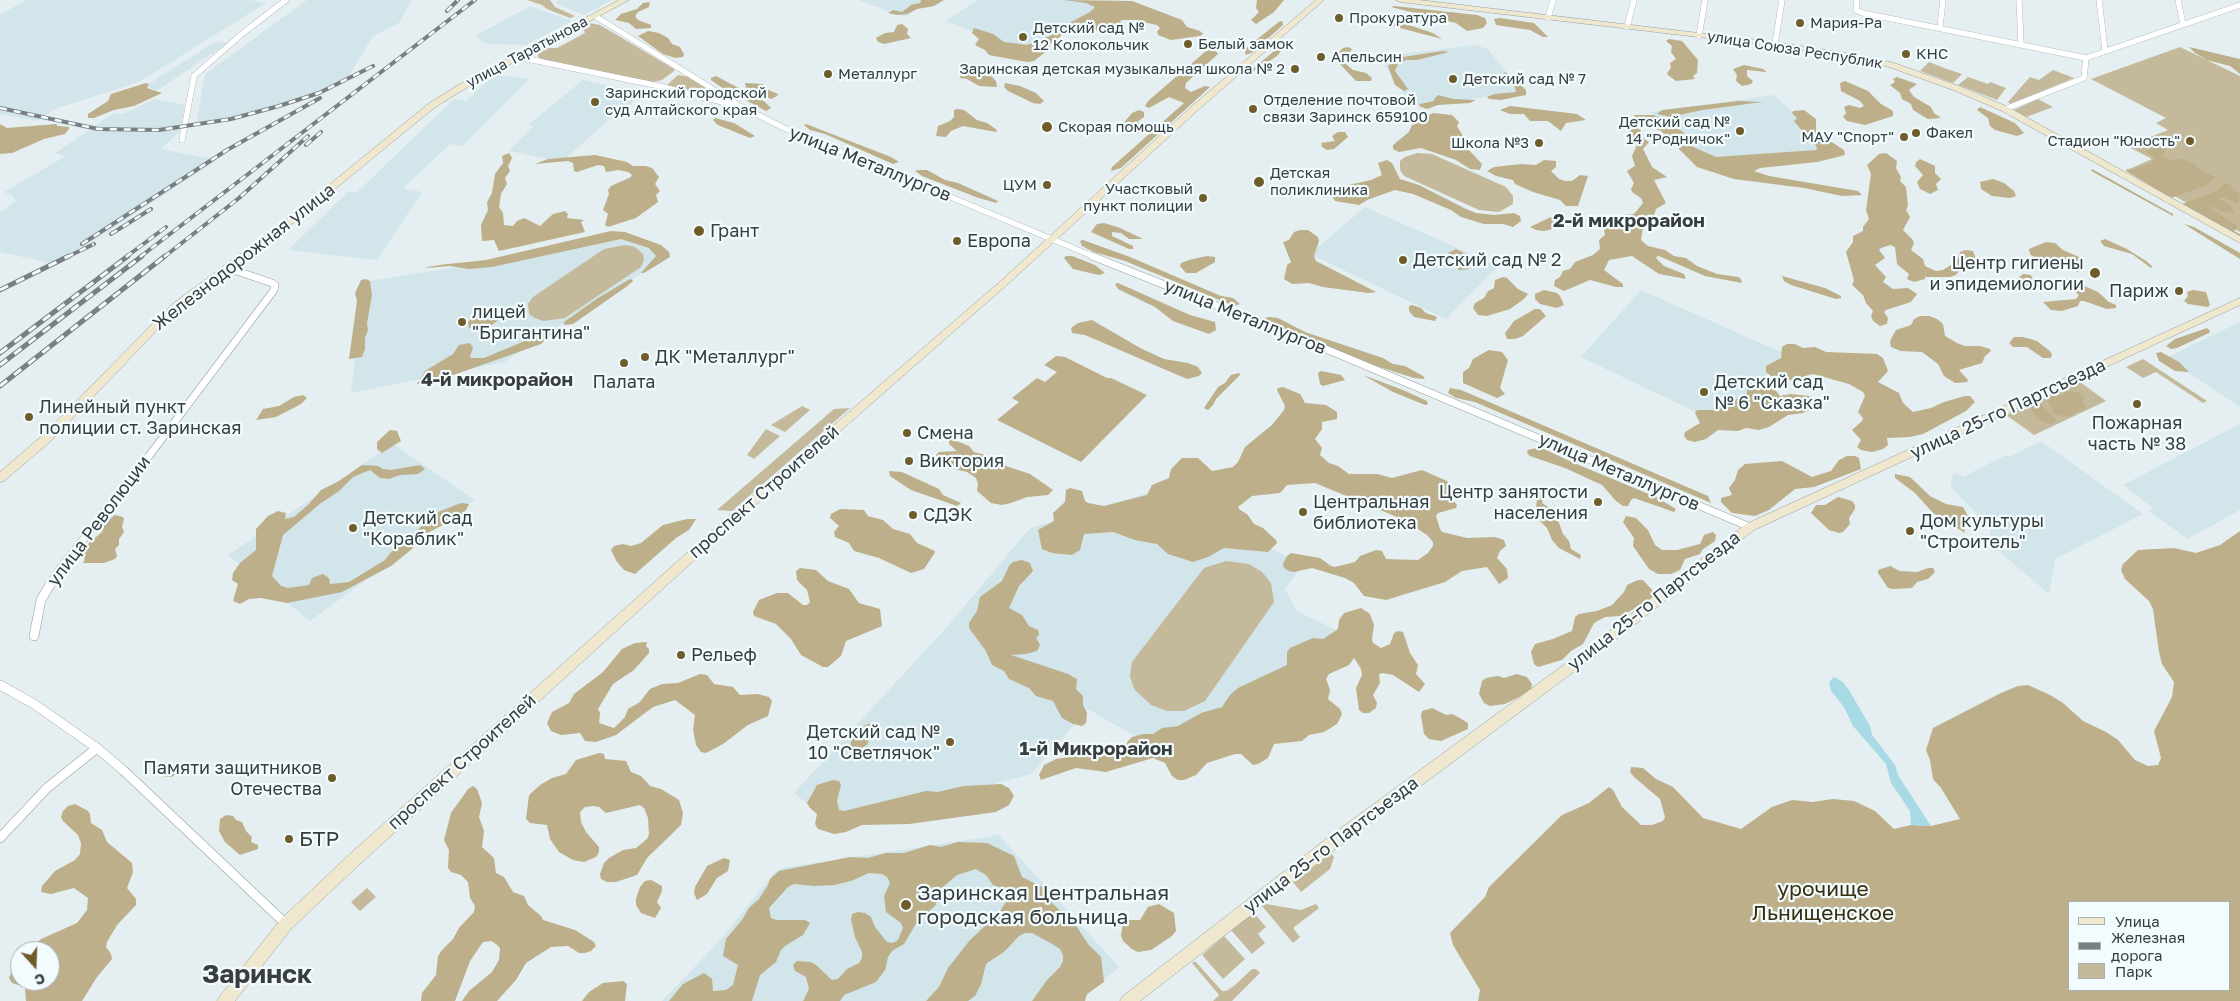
<!DOCTYPE html>
<meta charset="utf-8">
<style>
body{margin:0}
#map{position:relative;width:2240px;height:1001px;overflow:hidden;background:#e5eff1;font-family:"Golos Text",sans-serif}
canvas{display:block}
.legend{position:absolute;left:2068px;top:901px;width:162px;height:90px;box-sizing:border-box;background:#f2fcfe;border:1px solid #a8b0b1;margin:0;padding:6px 9px;list-style:none;font-size:15px;color:#393d3e}
.legend li{display:flex;align-items:center;gap:10px;height:25px}
.legend b{width:25px;border:1px solid #a8b0b1}
.north{position:absolute;left:10px;top:941px;width:50px;height:50px;box-sizing:border-box;background:#f2fcfe;border:1px solid #a8b0b1;border-radius:50%;rotate:160deg;font-size:14px;font-weight:700;line-height:20px;text-align:center;color:#393d3e}
.north::after{content:'';display:block;margin:auto;width:18px;height:22px;background:#6e5d2b;clip-path:polygon(50% 0,100% 100%,50% 72%,0 100%)}
</style>
<div id="map">
<canvas width="2240" height="1001"></canvas>
<ul class="legend">
<li><b style="height:6px;background:#efe7ce"></b>Улица</li>
<li><b style="height:6px;background:#7a8082"></b>Железная дорога</li>
<li><b style="height:14px;background:#c4b99a"></b>Парк</li>
</ul>
<div class="north">С</div>
</div>
<script>
const context = document.querySelector('canvas').getContext('2d');
context.lineJoin = 'round';
function paint(path, color) { context.fillStyle = color; context.fill(path, 'evenodd'); }
const poly = rows => new Path2D(rows.map(r => 'M' + r).join(''));
function trace(path, color, width, dash) { context.strokeStyle = color; context.lineWidth = width; context.lineCap = dash ? 'butt' : 'round'; context.setLineDash(dash || []); context.stroke(path); }
function drawText(font, color, halo, rows, align = 'center') {
  context.font = font + ' "Golos Text",sans-serif'; context.lineWidth = 4.5; context.setLineDash([]); context.textBaseline = 'middle'; context.strokeStyle = halo; context.fillStyle = color; for (const [text, x, y, turn = 0] of rows) {
    context.save(); context.translate(x, y); context.rotate((+turn || 0) * Math.PI / 180); context.textAlign = isNaN(turn) ? turn : align; if (halo) context.strokeText(text, 0, 0); context.fillText(text, 0, 0); context.restore();
  }
}
const built = poly([
 [26,0,250,0,266,3,139,82,55,109,37,121,0,114,0,15],
 [307,0,412,0,399,23,373,36,347,80,319,93,279,106,231,119,196,125,205,74],
 [560,0,612,0,584,15,555,3],
 [858,0,930,0,905,17],
 [978,0,1086,0,1101,5,1034,54,945,21],
 [530,6,572,21,526,45,486,44,475,36],
 [216,41,228,43,158,90,147,87,149,84],
 [1475,45,1488,49,1523,93,1413,106,1384,65,1394,55],
 [495,75,529,79,462,146,450,144,403,188,422,192,377,260,288,250,349,191,356,193,454,99,466,101],
 [583,80,644,93,614,118,611,118,566,158,552,160,509,151,533,126,528,125],
 [1774,95,1832,149,1704,168,1651,112],
 [155,99,185,105,179,132,161,149,217,160,84,247,51,263,0,252,0,212,16,201,13,196,4,192,66,156,55,153,114,113,123,114],
 [1365,207,1498,266,1446,319,1310,254],
 [617,234,671,254,504,362,351,393,363,282,487,262],
 [1641,290,1783,353,1727,427,1581,357],
 [2240,322,2240,407,2166,358],
 [2240,424,2240,510,2188,539,2148,511,2153,508,2123,485],
 [2041,441,2143,514,2055,559,2049,594,1987,541,1991,529,1951,487,1952,475,1957,473,1963,477,2006,455,2009,457],
 [393,444,475,500,310,621,228,555],
 [1156,491,1303,565,1285,589,1297,611,1340,632,1179,762,1088,709,1031,774,836,827,794,793,947,627,1030,528],
 [998,834,1119,967,1080,1001,662,1001,723,937,774,873,782,868,993,836]
]);
const green = poly([
 [527,0,550,0,555,7,575,16,570,18,565,16,547,9,542,5],
 [589,23,600,25,674,69,674,71,662,80,653,82,544,60,538,57,538,52,544,48,557,48,585,33,582,26],
 [2180,47,2240,76,2240,232,2127,170,2152,159,2127,146,2168,130,2156,123,2166,118,2091,79],
 [1929,62,1944,68,1962,74,1953,83,1920,71],
 [2053,70,2074,78,2010,104,2008,102,2030,77,2039,80],
 [678,75,689,77,727,100,667,85],
 [1968,77,1988,84,1990,82,2006,88,1997,100,1958,85],
 [2038,99,2053,107,2026,117,2014,110],
 [1417,153,1432,154,1506,187,1513,196,1513,204,1499,212,1479,210,1404,176,1400,170,1400,161,1405,157],
 [625,245,635,247,643,254,644,260,641,267,565,318,543,321,535,318,529,314,528,304,533,297,604,249],
 [2143,359,2207,401,2203,403,2156,372,2143,378,2126,367],
 [2080,382,2106,401,2034,435,2006,415],
 [802,406,810,410,785,432,771,425],
 [850,408,732,511,717,510,834,409],
 [766,429,780,436,754,459,747,455],
 [1226,561,1249,564,1262,572,1271,583,1274,602,1205,701,1184,711,1167,711,1151,705,1134,689,1130,676,1132,662,1204,568],
 [1331,853,1334,857,1330,869,1301,892,1293,882],
 [367,888,376,897,360,911,351,902],
 [1266,904,1301,910,1316,904,1319,908,1293,928,1300,937,1293,943,1262,906],
 [1253,912,1266,927,1258,934,1265,943,1252,954,1231,930],
 [1224,936,1245,959,1223,979,1202,955],
 [1195,961,1222,991,1226,991,1234,986,1252,969,1256,969,1260,973,1232,1001,1213,1001,1219,995,1192,963]
]);
const forest = poly([
 [921,0,944,0,934,6,917,9,907,14,897,15,888,13,893,10,902,12,911,5,920,3],
 [1064,0,1132,1,1182,20,1187,27,1200,31,1203,34,1200,36,1171,40,1158,35,1157,32,1160,28,1157,25,1134,20,1121,20,1120,25,1105,34,1093,29,1089,32,1064,31,1060,37,1051,43,1048,50,1034,61,1027,62,989,55,985,50,975,45,979,39,972,33,974,28,993,34,1004,42,1027,45,1052,35,1058,29,1090,12,1095,7,1086,3],
 [1257,0,1284,0,1274,12,1256,24,1251,20,1259,12,1256,8],
 [650,2,649,7,638,12,635,16,638,20,651,25,651,28,636,29,629,23,615,20,621,14,637,9,643,3],
 [1394,6,1477,15,1485,18,1487,23,1483,28,1467,31,1456,23,1391,7],
 [1500,18,1534,23,1548,37,1543,37,1530,30,1496,25,1494,19],
 [1280,21,1283,22,1283,25,1253,52,1246,55,1245,52,1246,48],
 [1386,21,1409,25,1433,33,1442,39,1381,23],
 [902,24,908,29,907,34,911,38,884,44,878,42,876,38,885,33,894,32,897,25],
 [648,31,659,33,668,38,672,44,680,47,684,54,683,57,675,58,663,54,638,36],
 [1669,39,1682,41,1698,60,1697,73,1693,76,1695,79,1676,81,1668,75,1667,73,1671,68,1670,63,1676,59,1671,52,1672,46,1666,41],
 [1284,43,1285,46,1277,56,1250,74,1250,71],
 [1348,47,1352,49,1347,57,1346,64,1353,70,1366,73,1372,78,1371,81,1356,81,1338,62,1336,55,1343,48],
 [2189,47,2240,59,2240,74,2230,66,2207,60,2195,53],
 [1212,49,1215,49,1218,54,1186,83,1185,88,1191,92,1205,86,1210,87,1121,168,1111,171,1112,167,1184,103,1169,97,1149,108,1145,106,1148,101,1205,52],
 [1443,51,1449,52,1417,60,1406,60,1398,64,1395,71,1408,89,1404,91,1395,85,1388,66,1396,58],
 [1744,65,1763,69,1767,72,1747,70,1747,76,1753,81,1751,84,1742,86,1736,81,1737,75,1733,69],
 [1504,72,1511,75,1526,90,1526,95,1501,100,1489,99,1487,97,1494,94,1516,92,1514,84,1504,77],
 [968,73,990,75,996,81,997,87,979,86,967,79,960,78,961,75],
 [716,76,765,102,771,108,766,111,721,87,711,80,711,78],
 [1897,77,1917,84,1909,90,1914,97,1931,107,1934,113,1941,118,1928,119,1913,110,1911,104,1902,99,1900,93,1890,85,1895,82,1893,79],
 [1845,81,1868,91,1881,104,1893,111,1893,116,1865,125,1847,121,1843,117,1846,113,1844,107,1849,105,1860,108,1864,106,1860,101,1841,91,1840,83],
 [146,83,149,84,147,88,162,93,134,106,114,110,94,118,88,118,88,114,108,101,111,94],
 [745,83,763,84,766,89,778,94,777,96,771,99,746,88],
 [1005,83,1020,86,1036,93,1044,101,1040,104,1033,103,1008,91,1004,87],
 [1438,95,1453,99,1476,100,1470,103,1438,105,1427,109,1419,106,1420,104,1434,101,1435,98],
 [1739,101,1762,102,1702,110,1670,117,1657,114,1662,110],
 [1510,106,1577,114,1586,120,1566,123,1561,131,1548,121,1530,121,1524,114,1510,114,1500,110],
 [1980,107,2015,123,2024,133,2017,136,1995,130,1990,126,1988,118,1977,110],
 [957,109,964,110,977,120,987,123,997,130,996,132,963,126,951,131,946,137,936,136,938,126,950,121,954,117,954,110],
 [1139,110,1144,112,1144,117,1137,122,1144,125,1143,127,1138,134,1128,132,1122,125,1132,113],
 [1804,110,1816,119,1816,132,1844,150,1845,155,1817,162,1760,168,1754,171,1769,176,1858,191,1862,195,1842,196,1804,188,1734,179,1697,167,1661,131,1639,122,1634,115,1654,115,1674,124,1689,138,1691,146,1716,157,1816,150,1817,148,1812,139,1804,133,1794,121,1797,118,1792,113,1793,111],
 [1433,113,1452,115,1459,122,1457,126,1468,145,1467,148,1482,164,1480,170,1470,169,1456,160,1421,148,1399,152,1393,149,1393,145,1409,132,1412,125,1423,121,1425,117],
 [715,118,734,123,755,136,750,138,718,125,713,120],
 [0,124,7,128,56,124,58,126,69,127,69,129,65,134,44,139,12,153,0,154],
 [806,124,891,157,899,162,893,164,825,134,810,130,804,125],
 [1634,127,1641,130,1640,136,1649,142,1643,149,1652,167,1667,177,1654,180,1666,203,1656,209,1653,218,1644,222,1641,240,1648,246,1665,250,1674,256,1686,258,1697,266,1717,274,1738,277,1741,279,1742,283,1705,276,1659,256,1656,257,1657,259,1664,266,1684,274,1686,279,1659,274,1632,256,1609,260,1604,270,1623,284,1623,287,1616,287,1590,280,1564,291,1554,286,1555,280,1560,277,1563,271,1570,269,1575,262,1593,255,1600,249,1599,240,1605,235,1604,230,1607,226,1616,222,1623,215,1634,214,1643,203,1641,198,1632,192,1631,189,1634,183,1627,171,1635,166,1632,156,1637,145,1629,131],
 [1338,132,1345,132,1348,137,1334,149,1327,150,1322,147,1321,143,1335,141,1332,136],
 [2158,144,2166,150,2162,156,2173,161,2178,158,2193,163,2200,170,2215,177,2214,179,2204,186,2171,198,2126,171,2127,169,2132,170,2151,163,2155,158,2145,151,2152,149,2152,145],
 [509,153,512,158,508,166,510,171,505,178,507,184,501,194,499,207,503,213,504,225,513,226,517,221,524,218,540,226,553,214,565,211,568,214,567,218,584,220,581,222,585,232,499,251,494,240,482,241,481,225,488,210,487,202,492,193,495,174,503,163,502,156],
 [1886,153,1897,161,1896,168,1901,177,1900,181,1906,187,1908,206,1906,210,1910,217,1903,230,1912,239,1914,243,1911,250,1923,259,1925,266,1936,271,1943,270,1957,261,1960,252,1965,250,1973,251,1977,261,1972,266,1960,270,1956,275,1950,277,1925,277,1925,279,1914,282,1907,279,1909,274,1897,264,1895,247,1890,245,1881,248,1879,250,1885,258,1875,265,1886,277,1883,282,1893,289,1908,288,1917,294,1911,302,1886,310,1884,312,1888,318,1887,324,1880,326,1873,321,1871,316,1873,311,1866,303,1863,295,1852,285,1854,280,1846,252,1853,242,1853,236,1863,231,1863,227,1869,219,1866,210,1871,174,1867,165,1879,154],
 [595,155,627,162,633,166,646,166,652,168,659,177,655,184,660,191,656,195,658,202,636,218,608,227,605,225,608,214,603,210,609,194,608,190,611,186,631,177,632,175,628,172,618,170,606,172,604,166,598,165,577,172,574,171,573,163,568,161,535,164,548,159],
 [1920,159,1935,166,1935,173,1941,179,1936,184,1938,190,1930,194,1920,189,1917,182,1923,175,1915,166,1916,162],
 [1387,160,1392,163,1400,179,1419,185,1464,208,1476,213,1494,215,1514,213,1520,216,1521,221,1513,227,1503,224,1484,224,1461,217,1451,210,1413,194,1395,190,1367,200,1359,205,1335,201,1332,196,1333,194,1342,190,1348,185,1371,180,1382,175,1378,163],
 [1544,160,1556,161,1556,167,1551,171,1559,179,1565,181,1572,181,1580,175,1588,176,1578,206,1566,206,1560,200,1533,192,1515,184,1513,180,1496,176,1487,171,1494,167,1521,164,1536,165],
 [2092,169,2173,214,2173,216,2093,172,2091,170],
 [918,170,927,170,945,180,958,183,998,201,996,203,976,197,922,176,915,171],
 [1993,179,2004,183,2014,191,2016,196,2010,198,1992,196,1981,189,1980,182],
 [2223,184,2230,184,2233,190,2240,194,2238,203,2221,197,2219,199,2230,205,2235,214,2225,212,2206,205,2237,226,2238,228,2234,231,2240,234,2240,238,2182,204,2217,191],
 [1551,217,1562,220,1563,223,1561,227,1544,231,1536,230,1530,227],
 [1104,223,1120,228,1143,239,1129,239,1121,233,1112,232,1112,236,1133,246,1133,249,1129,249,1091,232,1097,224],
 [2184,224,2194,227,2240,253,2240,259],
 [1300,230,1308,230,1318,237,1319,241,1314,256,1316,261,1376,292,1368,293,1323,287,1309,283,1292,284,1284,279,1287,265,1291,262,1283,242,1289,240,1294,232],
 [611,231,625,232,661,245,669,252,670,257,644,273,641,273,656,256,649,248,621,239,492,267,469,269,450,266,423,268,439,265,486,260],
 [2105,239,2127,249,2146,261,2152,266,2151,268,2132,254,2104,246,2100,241],
 [1083,240,1130,257,1221,296,1233,298,1240,304,1234,306,1125,261,1094,252,1082,246,1080,241],
 [2046,242,2055,243,2063,250,2079,257,2077,263,2083,268,2081,270,2077,272,2065,265,2041,264,2030,254,2029,249],
 [1456,249,1470,256,1471,264,1469,269,1459,270,1456,267,1453,262,1453,258,1448,253],
 [1066,256,1072,256,1095,265,1105,273,1099,275,1073,269,1064,258],
 [1207,256,1215,257,1215,262,1196,273,1186,273,1180,266,1181,263,1189,260],
 [2023,274,2031,275,2033,281,2021,290,2012,292,2010,285],
 [1782,276,1825,288,1841,296,1841,298,1836,299,1791,285,1784,281],
 [1503,277,1507,278,1518,289,1528,294,1524,299,1510,309,1487,316,1478,315,1473,308,1475,303,1484,298,1488,291,1494,288,1495,280],
 [2066,278,2098,292,2109,302,2116,305,2116,308,2107,309,2084,301,2080,301,2078,306,2062,311,2051,310,2043,302,2076,299,2079,295,2064,283,2063,279],
 [366,279,370,281,372,295,367,323,368,330,365,338,365,349,362,357,349,359,357,301,355,293,361,280],
 [630,279,633,280,632,282,626,287,573,324,564,325,564,322,598,298],
 [1118,283,1190,315,1215,322,1216,330,1209,334,1173,321,1155,307,1118,289,1115,284],
 [1544,290,1557,293,1560,296,1564,305,1557,308,1540,304,1535,299,1535,294],
 [2193,290,2206,292,2210,305,2208,307,2188,304,2184,301,2188,296,2187,292],
 [1412,305,1421,308,1426,313,1437,317,1435,321,1414,317,1409,311,1409,306],
 [1535,309,1540,309,1546,316,1523,336,1515,339,1507,339,1505,333,1514,321],
 [501,312,503,314,500,319,487,328,469,328,468,322,472,317,485,313,492,314],
 [1920,316,1929,316,1937,319,1943,324,1945,336,1957,343,1965,346,1980,346,1990,349,1991,351,1985,356,1982,363,1959,370,1968,380,1967,382,1955,383,1944,376,1938,364,1922,352,1901,351,1891,347,1890,341,1896,330,1911,325,1914,319],
 [1269,317,1278,318,1305,332,1383,358,1393,364,1405,366,1423,376,1425,379,1414,378,1367,363,1311,341,1269,323,1265,318],
 [1092,320,1142,349,1164,359,1188,363,1198,367,1202,373,1199,376,1187,379,1085,335,1072,333,1071,328,1078,323],
 [2207,328,2210,331,2209,333,2177,348,2171,349,2166,346,2175,339],
 [547,330,552,331,552,333,541,344,445,378,425,384,417,384,425,371,453,354,459,345,470,343,473,348,470,356,471,358,484,358,527,340,536,333],
 [2014,337,2023,337,2037,341,2051,352,2052,356,2050,358,2043,358,2027,347,2013,347,2009,343],
 [1787,344,1795,344,1803,348,1815,347,1826,352,1877,354,1883,358,1888,371,1878,382,1899,393,1903,403,1913,412,1931,408,1944,402,1965,396,1970,396,1975,402,1966,411,1923,434,1910,437,1887,438,1888,445,1883,449,1872,452,1861,450,1857,447,1861,440,1852,430,1862,421,1863,418,1858,412,1865,396,1863,392,1849,384,1813,374,1791,380,1771,376,1766,372,1766,366,1781,358,1782,347],
 [1489,350,1502,352,1508,360,1500,388,1505,394,1497,398,1463,383,1463,372,1469,368,1473,359],
 [2161,352,2179,362,2189,372,2175,371,2159,361,2156,353],
 [1056,356,1065,357,1107,378,1111,378,1147,395,1081,462,997,420,1019,402,1012,398,1037,378,1045,382,1057,372,1044,365],
 [1321,371,1341,375,1345,380,1323,386,1320,384,1318,373],
 [1239,373,1240,375,1216,399,1213,405,1208,410,1204,408,1218,387,1225,383,1231,375],
 [1363,375,1403,390,1427,401,1428,404,1425,405,1393,392],
 [1756,381,1770,383,1780,396,1791,394,1809,396,1814,399,1814,408,1803,413,1788,415,1769,427,1759,430,1746,428,1738,431,1718,430,1706,439,1695,442,1687,440,1684,436,1685,432,1700,423,1695,413,1697,410,1713,410,1745,395,1747,393,1747,385],
 [1283,387,1300,394,1305,403,1326,405,1337,412,1337,419,1322,422,1322,429,1315,439,1322,448,1320,455,1329,463,1338,466,1349,474,1377,474,1392,478,1422,470,1447,481,1451,488,1449,495,1457,505,1456,508,1438,513,1436,516,1440,529,1442,532,1467,538,1495,537,1504,540,1506,546,1500,551,1497,558,1507,569,1508,578,1499,584,1487,567,1462,571,1445,582,1386,600,1364,596,1354,583,1345,578,1312,568,1294,572,1289,571,1284,568,1283,564,1287,556,1291,553,1320,558,1331,566,1335,567,1355,562,1360,556,1376,550,1382,551,1386,559,1418,560,1428,553,1433,546,1433,542,1427,535,1402,519,1315,483,1287,485,1280,493,1252,496,1238,507,1240,510,1247,514,1254,524,1263,528,1276,540,1277,543,1268,552,1224,548,1208,557,1193,562,1168,554,1157,544,1135,540,1113,532,1084,534,1080,550,1072,555,1052,553,1042,549,1038,530,1054,521,1053,513,1065,502,1066,490,1070,488,1082,491,1085,501,1088,503,1104,506,1147,495,1152,485,1169,478,1171,469,1182,458,1198,458,1212,471,1233,467,1238,462,1245,447,1272,425,1284,410,1285,406,1277,390,1278,388],
 [1450,388,1461,390,1708,496,1711,503,1475,402,1456,398,1448,393],
 [2067,391,2081,393,2085,399,2082,402,2087,408,2068,416,2056,415,2052,412,2053,408,2049,405,2048,401,2051,397,2063,395],
 [303,395,307,398,301,404,276,417,256,420,263,409,279,406,294,397],
 [2035,404,2042,405,2057,421,2050,424,2038,419,2031,409],
 [390,430,397,431,401,441,382,453,377,449,377,442],
 [949,438,969,446,974,452,1001,459,1006,466,1030,474,1053,490,1048,495,1027,497,1011,503,1002,505,991,503,977,491,978,484,976,478,967,472,942,466,939,463,936,455,939,452,957,451,949,444],
 [1536,448,1544,449,1574,463,1656,497,1676,509,1674,512,1634,498,1631,500,1628,506,1623,506,1616,501,1602,485,1565,468,1530,456,1527,453,1528,450],
 [1847,456,1855,456,1859,458,1861,469,1814,487,1795,489,1769,510,1755,516,1732,513,1721,502,1721,498,1732,495,1729,488,1735,480,1738,470,1745,464,1782,461,1812,477,1831,471,1839,460],
 [362,465,378,466,383,469,391,470,420,465,425,469,418,474,400,475,389,479,380,478,370,470,353,477,339,491,321,503,283,535,272,576,281,586,288,588,309,585,312,578,323,574,329,578,330,584,349,582,385,560,396,546,413,535,433,514,461,503,469,504,466,510,459,517,429,532,423,540,391,566,342,592,287,603,261,598,249,599,240,604,233,601,238,584,232,580,233,573,240,563,256,550,256,529,268,516,278,511,286,513,285,519,294,517,309,504,321,490,339,481],
 [889,471,902,472,939,489,943,495,961,503,957,506,911,490,890,476],
 [1895,474,1910,477,1930,496,1946,504,1963,507,1969,518,1964,526,1965,533,1933,513,1915,493,1895,478],
 [1533,486,1541,489,1544,497,1542,503,1551,509,1559,523,1563,534,1569,541,1571,549,1581,555,1580,559,1559,548,1552,540,1547,528,1540,521,1539,511,1536,507,1537,500,1530,489],
 [1838,497,1852,501,1855,505,1855,509,1849,518,1850,524,1843,532,1839,533,1829,530,1811,513,1816,505,1825,505],
 [840,509,864,510,868,516,883,520,893,529,910,534,917,543,935,551,934,554,924,569,911,573,879,558,854,551,849,543,835,537,834,532,839,526,830,518,831,514],
 [115,515,123,517,124,519,122,527,124,532,119,539,119,545,115,549,117,556,115,559,104,563,83,563,85,559,78,556,82,549,102,532,105,522],
 [1626,516,1636,518,1648,530,1655,545,1662,550,1677,550,1700,544,1704,535,1713,532,1716,535,1715,541,1702,550,1700,554,1685,559,1680,570,1671,574,1658,574,1649,569,1633,546,1634,538,1623,522],
 [687,519,696,519,689,530,676,538,635,574,624,570,617,562,611,550,614,546,623,544,631,546,641,543,663,525],
 [2240,531,2240,1001,1478,1001,1480,990,1453,945,1450,933,1485,897,1489,887,1562,815,1589,803,1609,787,1613,790,1622,807,1641,825,1652,825,1663,821,1665,817,1660,799,1634,777,1630,772,1631,767,1643,768,1656,779,1673,787,1703,818,1741,829,1772,807,1792,800,1813,802,1833,799,1854,801,1875,811,1894,829,1911,825,1931,826,1960,819,1941,788,1933,779,1930,760,1926,750,1933,728,2001,693,2018,686,2028,685,2050,695,2063,703,2083,721,2106,732,2118,740,2135,760,2148,766,2158,765,2161,758,2154,731,2172,697,2174,682,2162,664,2159,652,2153,609,2149,601,2125,579,2121,570,2123,564,2138,550,2174,548,2196,553,2220,545],
 [2069,902,2229,902,2229,990,2069,990],
 [1022,560,1030,563,1033,571,1019,586,1009,608,1022,615,1029,626,1038,630,1039,635,1036,638,1040,645,1037,651,1026,654,1011,655,1068,674,1077,679,1076,689,1083,696,1083,705,1087,713,1086,723,1082,726,1073,724,1062,718,1053,701,1036,696,1029,688,1009,679,1004,671,992,665,986,651,969,628,969,623,977,611,980,597,1002,581,1009,566,1013,562],
 [1890,566,1900,571,1917,572,1928,568,1933,568,1935,572,1928,579,1917,582,1912,588,1893,589,1888,588,1878,573,1878,570],
 [800,568,816,570,828,581,849,589,859,603,880,609,882,626,846,641,841,656,828,667,823,667,801,655,791,639,776,624,754,616,753,612,759,600,777,593,788,593,803,605,807,605,810,602,807,590,797,580,796,571],
 [1638,580,1643,580,1654,592,1652,599,1621,616,1605,617,1594,623,1583,644,1571,651,1562,660,1538,667,1534,664,1531,652,1535,644,1553,639,1572,631,1575,617,1579,614,1597,611,1612,605,1624,592,1627,585],
 [1361,608,1370,614,1374,625,1372,639,1373,643,1381,648,1390,644,1394,633,1398,631,1403,632,1410,653,1418,665,1416,674,1425,684,1419,692,1393,675,1383,673,1379,674,1380,683,1373,695,1377,703,1376,708,1369,713,1363,713,1359,710,1356,688,1362,675,1361,669,1354,658,1349,665,1329,674,1326,679,1330,690,1328,699,1340,709,1342,714,1337,724,1324,732,1309,735,1302,741,1274,744,1268,758,1258,764,1253,765,1241,754,1235,754,1207,763,1196,775,1184,780,1178,780,1172,776,1165,763,1153,758,1106,772,1076,768,1041,780,1039,775,1044,765,1056,759,1094,753,1121,755,1128,741,1132,737,1143,734,1153,734,1162,728,1178,726,1201,713,1222,707,1230,695,1238,688,1287,665,1287,652,1290,648,1313,638,1323,639,1338,629,1339,620,1344,613],
 [647,642,646,646,649,649,649,653,634,670,613,684,598,709,600,713,599,723,614,728,625,717,628,709,640,702,650,689,662,684,678,683,700,674,707,675,714,684,733,687,740,695,758,694,769,697,772,701,768,716,748,725,723,744,706,753,701,752,696,745,693,730,695,715,675,700,653,707,616,735,596,742,585,741,580,733,561,735,551,731,547,723,552,712,569,703,574,694,603,672,622,649,635,643],
 [1517,674,1527,677,1532,684,1531,689,1521,696,1505,704,1490,706,1484,703,1479,694,1482,681,1486,678,1498,676,1504,678],
 [1432,708,1446,715,1452,714,1458,717,1468,723,1468,729,1441,741,1429,739,1424,734,1421,715,1422,711],
 [871,723,874,726,867,745,852,753,848,750,856,729],
 [599,753,604,754,605,759,626,761,631,772,641,776,650,786,661,789,679,800,683,813,681,825,647,858,637,875,616,882,607,882,601,879,600,874,604,863,609,858,623,850,636,848,647,839,649,834,648,818,644,808,640,805,606,813,599,807,593,806,585,807,580,812,581,822,586,832,599,847,599,852,596,857,584,862,573,860,559,852,550,839,547,825,530,823,526,819,529,795,540,785,552,778,566,774,576,760],
 [166,762,177,772,177,774,171,777,161,776,157,771,160,764],
 [833,780,839,781,841,785,837,801,839,810,844,811,926,791,938,792,963,786,1001,784,1009,788,1014,796,1009,805,996,812,909,824,862,825,846,832,834,834,818,829,815,824,817,814,810,808,807,803,817,785],
 [473,786,477,789,482,803,479,817,484,831,482,847,494,858,496,873,504,877,513,892,524,896,528,905,541,916,543,920,575,930,594,942,596,946,591,951,585,953,579,953,568,946,551,947,526,963,516,980,497,1001,462,1001,469,991,492,972,499,960,500,948,496,944,491,941,483,942,470,961,455,1001,421,1001,422,993,436,975,438,956,442,950,453,939,459,928,474,912,475,906,470,898,468,882,461,875,451,872,448,868,449,850,444,840,451,813,468,789],
 [75,804,88,811,90,814,91,823,102,830,107,842,132,863,133,872,127,888,136,899,136,905,117,925,107,942,106,947,111,954,112,959,97,977,82,1001,26,1001,25,987,12,983,9,978,12,971,20,960,20,981,50,981,50,951,28,951,41,939,77,923,87,910,88,898,74,888,51,894,41,892,42,886,55,871,75,860,80,854,81,843,78,835,63,821,61,817,63,811,68,806],
 [226,815,233,816,236,820,242,822,246,831,252,837,251,842,258,845,258,849,240,855,225,842,219,831,220,819],
 [958,842,987,843,1014,856,1022,877,1044,888,1052,903,1077,927,1088,944,1101,957,1104,982,1087,994,1085,1001,1032,1001,1047,980,1060,967,1063,961,1063,955,1060,949,1054,945,1032,933,1025,933,1019,936,1005,951,986,964,981,984,975,996,968,1001,926,1001,939,987,948,968,970,940,998,914,1008,899,1005,889,993,885,986,875,976,869,957,875,937,892,936,905,917,922,904,944,892,951,888,957,885,970,876,982,844,995,840,1001,803,1001,809,989,806,977,795,971,793,965,797,961,810,962,816,965,832,980,838,979,847,969,859,963,862,958,862,952,855,937,851,920,852,914,858,912,865,913,871,917,875,927,887,942,893,943,898,940,903,928,901,923,886,912,884,896,890,883,887,877,882,874,869,873,851,881,834,885,814,886,794,884,788,887,769,908,771,918,776,920,805,920,810,923,803,935,785,946,781,950,776,962,760,975,752,1001,669,1001,683,984,704,973,712,979,713,991,726,990,733,985,738,965,723,956,726,939,742,920,749,908,759,899,768,885,770,879,779,871,850,857,868,858,886,853,904,853,930,845,941,847],
 [724,858,730,860,728,871,717,878,707,894,697,900,694,893,695,887,707,866],
 [651,880,662,886,662,891,657,902,661,908,655,918,641,913,636,905,636,899,640,887,645,881],
 [1159,904,1174,913,1176,931,1172,936,1151,950,1138,952,1132,949,1123,941,1121,935,1123,923,1128,920,1140,920,1148,907],
 [623,981,627,984,625,1001,582,1001,589,992,603,983]
]);
const water = poly([
 [1834,677,1843,682,1849,690,1870,726,1872,735,1895,765,1898,775,1931,826,1911,825,1910,811,1891,783,1886,764,1853,726,1844,707,1831,691,1829,682]
]);
const streetFar2 = poly([
 [1857,0,1856,10,1863,13,2086,58],
 [2019,0,2021,43],
 [2099,0,2105,50],
 [2178,0,2183,24],
 [595,16,740,106,784,128,1095,257],
 [1548,18,1553,0],
 [1627,27,1634,0],
 [1940,27,1943,0],
 [1699,36,1705,0],
 [1775,44,1782,0],
 [518,57,659,86,734,105],
 [2005,109,2084,78,2086,58,2240,5],
 [182,140,194,76,243,33,286,0]
]);
const streetFar1 = poly([
 [1092,256,1333,352,1750,527],
 [50,584,59,570,149,456,274,290,275,285,272,283,228,268]
]);
const street = poly([
 [34,636,41,600,51,583],
 [0,685,34,704,97,748,123,770,286,924],
 [0,838,47,788,97,748]
]);
const secondary = poly([
 [619,0,629,0,466,88,434,108,297,220,177,309,52,440,4,481,0,482,0,472,44,434,171,305,291,216,428,104,460,84,619,0],
 [1316,0,1324,0,1197,111,1009,283,733,525,361,863,291,929,235,1001,217,1001,220,996,281,919,351,853,725,519,1003,279,1191,107,1316,0],
 [1396,0,1419,0,1775,42,1852,54,1894,63,1959,86,2008,107,2240,236,2240,243,2002,111,1953,90,1889,67,1852,58,1775,46,1400,2,1396,0],
 [2240,298,2240,305,1754,530,1603,650,1336,849,1140,1001,1120,1001,1123,996,1326,839,1595,642,1746,524,2240,298]
]);
const railFar1 = poly([
 [447,11,458,0],
 [0,108,98,129,159,130,231,119,279,106,319,93,373,66],
 [306,145,321,132],
 [111,234,151,209],
 [82,244,227,150,320,98],
 [67,257,94,244],
 [126,257,166,227],
 [140,257,475,0],
 [164,257,239,198,308,136]
]);
const rail = poly([
 [0,290,69,256],
 [0,353,128,256],
 [0,365,142,256],
 [0,386,165,256]
]);
const markers = [
 [1339,18,5,"#6e5d2b"],
 [1800,23,5,"#6e5d2b"],
 [1023,37,5,"#6e5d2b"],
 [1188,44,5,"#6e5d2b"],
 [1906,54,5,"#6e5d2b"],
 [1321,57,5,"#6e5d2b"],
 [1295,69,5,"#6e5d2b"],
 [828,74,5,"#6e5d2b"],
 [1453,79,5,"#6e5d2b"],
 [595,102,5,"#6e5d2b"],
 [1253,109,5,"#6e5d2b"],
 [1047,127,6,"#6e5d2b"],
 [1740,131,5,"#6e5d2b"],
 [1916,133,5,"#6e5d2b"],
 [1904,137,5,"#6e5d2b"],
 [2190,141,5,"#6e5d2b"],
 [1539,143,5,"#6e5d2b"],
 [1259,182,6,"#6e5d2b"],
 [1047,185,5,"#6e5d2b"],
 [1203,198,5,"#6e5d2b"],
 [699,231,6,"#6e5d2b"],
 [957,241,5,"#6e5d2b"],
 [1403,260,5,"#6e5d2b"],
 [2095,273,6,"#6e5d2b"],
 [2179,291,5,"#6e5d2b"],
 [462,322,5,"#6e5d2b"],
 [645,357,5,"#6e5d2b"],
 [624,363,5,"#6e5d2b"],
 [1704,392,5,"#6e5d2b"],
 [2137,404,5,"#6e5d2b"],
 [29,417,5,"#6e5d2b"],
 [907,433,5,"#6e5d2b"],
 [909,461,5,"#6e5d2b"],
 [1598,502,5,"#6e5d2b"],
 [1303,512,5,"#6e5d2b"],
 [913,515,5,"#6e5d2b"],
 [353,528,5,"#6e5d2b"],
 [1910,531,5,"#6e5d2b"],
 [681,655,5,"#6e5d2b"],
 [950,742,5,"#6e5d2b"],
 [332,778,5,"#6e5d2b"],
 [289,839,5,"#6e5d2b"],
 [906,905,6,"#6e5d2b"]
];
const farPoinames = [
 ["Прокуратура",1349,18],
 ["Мария-Ра",1810,23],
 ["Детский сад №",1033,28],
 ["12 Колокольчик",1033,45],
 ["Белый замок",1198,44],
 ["КНС",1916,54],
 ["Апельсин",1331,57],
 ["Заринская детская музыкальная школа № 2",1285,69,"right"],
 ["Металлург",838,74],
 ["Детский сад № 7",1463,79],
 ["Заринский городской",605,93],
 ["суд Алтайского края",605,110],
 ["Отделение почтовой",1263,100],
 ["связи Заринск 659100",1263,117],
 ["Детский сад №",1730,122,"right"],
 ["14 \"Родничок\"",1730,139,"right"],
 ["Скорая помощь",1058,127],
 ["Факел",1926,133],
 ["МАУ \"Спорт\"",1894,137,"right"],
 ["Стадион \"Юность\"",2180,141,"right"],
 ["Школа №3",1529,143,"right"],
 ["Детская",1270,173],
 ["поликлиника",1270,190],
 ["ЦУМ",1037,185,"right"],
 ["Участковый",1193,189,"right"],
 ["пункт полиции",1193,206,"right"]
];
const farStreetnames = [
 ["улица Союза Республик",1795,50,9],
 ["улица Таратынова",527,52,-28]
];
const streetNames = [
 ["улица Металлургов",870,164,22],
 ["Железнодорожная улица",244,257,-38],
 ["улица Металлургов",1245,317,22],
 ["улица 25-го Партсъезда",2008,409,-25],
 ["улица Металлургов",1619,472,23],
 ["проспект Строителей",764,492,-41],
 ["улица Революции",99,521,-53],
 ["улица 25-го Партсъезда",1654,601,-38],
 ["проспект Строителей",462,762,-42],
 ["улица 25-го Партсъезда",1331,845,-37]
];
const poiNames = [
 ["Грант",710,231],
 ["Европа",967,241],
 ["Детский сад № 2",1413,260],
 ["Центр гигиены",2084,263,"right"],
 ["и эпидемиологии",2084,284,"right"],
 ["Париж",2169,291,"right"],
 ["лицей",472,312],
 ["\"Бригантина\"",472,333],
 ["ДК \"Металлург\"",655,357],
 ["Палата",624,382,"center"],
 ["Детский сад",1714,382],
 ["№ 6 \"Сказка\"",1714,403],
 ["Линейный пункт",39,407],
 ["полиции ст. Заринская",39,428],
 ["Пожарная",2137,423,"center"],
 ["часть № 38",2137,444,"center"],
 ["Смена",917,433],
 ["Виктория",919,461],
 ["Центр занятости",1588,492,"right"],
 ["населения",1588,513,"right"],
 ["Центральная",1313,502],
 ["библиотека",1313,523],
 ["СДЭК",923,515],
 ["Детский сад",363,518],
 ["\"Кораблик\"",363,539],
 ["Дом культуры",1920,521],
 ["\"Строитель\"",1920,542],
 ["Рельеф",691,655],
 ["Детский сад №",940,732,"right"],
 ["10 \"Светлячок\"",940,753,"right"],
 ["Памяти защитников",322,768,"right"],
 ["Отечества",322,789,"right"]
];
const neighbourhoodNames = [
 ["2-й микрорайон",1629,221],
 ["4-й микрорайон",497,380],
 ["1-й Микрорайон",1096,749]
];
const nearPoinames = [
 ["БТР",299,839],
 ["Заринская Центральная",917,893],
 ["городская больница",917,917]
];
const nearParknames = [
 ["урочище",1823,889],
 ["Льнищенское",1823,913]
];
const nearDistrictnames = [
 ["Заринск",257,975]
];
paint(built, '#d2e5ea');
paint(green, '#c4b99a');
paint(forest, '#bcaf89');
paint(water, '#a8dae6');
trace(streetFar2, '#959fa1', 6);
trace(streetFar1, '#959fa1', 8);
trace(street, '#959fa1', 10);
trace(secondary, '#959fa1', 1);
trace(streetFar2, '#fff', 5.5);
trace(streetFar1, '#fff', 7);
trace(street, '#fff', 9);
paint(secondary, '#efe7ce');
trace(railFar1, '#7a8082', 4);
trace(rail, '#7a8082', 5);
trace(railFar1, '#f2fcfe', 2.5, [7]);
trace(rail, '#f2fcfe', 3, [9]);
for (const [x, y, r, color] of markers) { const dot = new Path2D(); dot.arc(x, y, r, 0, 2 * Math.PI); context.fillStyle = color; context.fill(dot); trace(dot, '#f2fcfe', 2); }
drawText('15px', '#393d3e', '#f2fcfe', farPoinames, 'left');
drawText('15px', '#393d3e', '#f2fcfe', farStreetnames);
drawText('18px', '#393d3e', '#f2fcfe', streetNames);
drawText('18px', '#393d3e', '#f2fcfe', poiNames, 'left');
drawText('bold 19px', '#393d3e', '#f2fcfe', neighbourhoodNames);
drawText('21px', '#393d3e', '#f2fcfe', nearPoinames, 'left');
drawText('21px', '#382e0e', '#f2fcfe', nearParknames);
drawText('bold 26px', '#393d3e', '#f2fcfe', nearDistrictnames);
</script>
